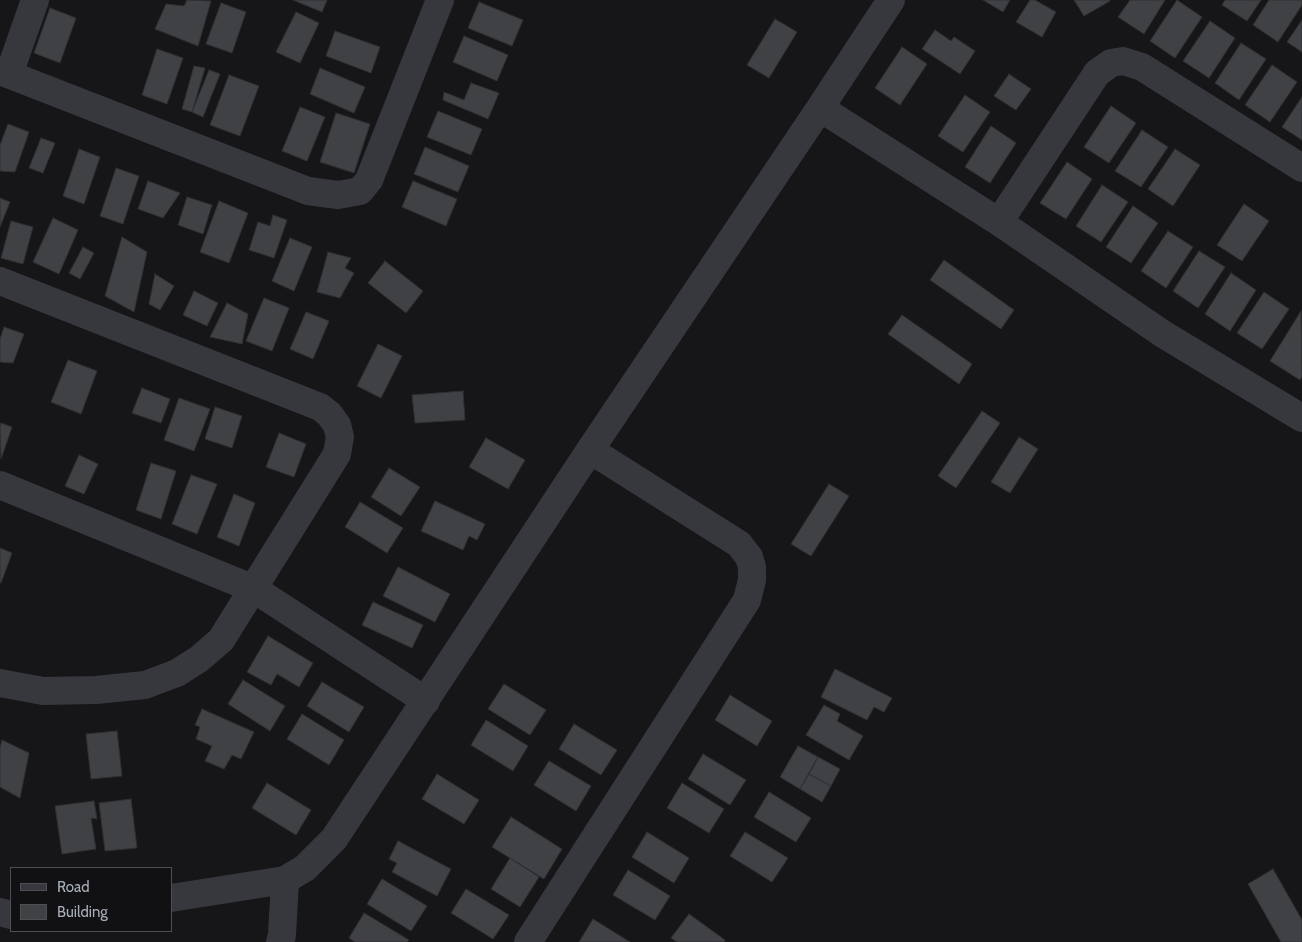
<!DOCTYPE html>
<style>
body{margin:0}
#map{position:relative;width:1302px;height:942px;overflow:hidden;background:#161618;font-family:Cabin,sans-serif}
canvas{display:block}
.legend{position:absolute;left:10px;top:867px;width:162px;height:65px;box-sizing:border-box;background:#111113;border:1px solid #4d4f55;margin:0;padding:6px 9px;list-style:none;font-size:15px;color:#a8adb8}
.legend li{display:flex;align-items:center;gap:10px;height:25px}
.legend b{width:25px;border:1px solid #4d4f55}
</style>
<div id="map">
<canvas width="1302" height="942"></canvas>
<ul class="legend">
<li><b style="height:6px;background:#37383d"></b>Road</li>
<li><b style="height:14px;background:#404145"></b>Building</li>
</ul>
</div>
<script>
const context = document.querySelector('canvas').getContext('2d');
context.lineJoin = 'round';
function paint(path, color) { context.fillStyle = color; context.fill(path, 'evenodd'); }
const poly = rows => new Path2D(rows.map(r => 'M' + r).join(''));
function trace(path, color, width, dash) { context.strokeStyle = color; context.lineWidth = width; context.lineCap = dash ? 'butt' : 'round'; context.setLineDash(dash || []); context.stroke(path); }
const building = poly([
 [187,0,211,1,198,46,155,29,166,4,184,6,187,0],
 [293,0,327,0,322,12,293,0],
 [983,0,1010,0,1003,12,983,0],
 [1030,0,1035,0,1056,12,1042,37,1016,22,1030,0],
 [1074,0,1110,0,1110,1,1084,16,1074,0],
 [1130,0,1165,0,1144,34,1118,17,1130,0],
 [1177,0,1202,17,1175,58,1150,41,1177,0],
 [1225,0,1261,0,1247,21,1222,5,1225,0],
 [1269,0,1302,0,1302,5,1278,42,1253,25,1269,0],
 [479,2,523,20,512,46,468,28,479,2],
 [221,3,246,12,232,53,206,44,221,3],
 [50,8,76,18,60,63,34,53,50,8],
 [296,12,319,23,300,63,276,52,296,12],
 [775,19,797,32,769,78,747,65,775,19],
 [1302,20,1302,52,1287,42,1302,20],
 [1210,21,1235,38,1209,78,1183,61,1210,21],
 [935,30,951,41,954,37,975,51,960,74,922,49,935,30],
 [335,31,380,47,371,73,326,56,335,31],
 [464,36,508,55,497,81,453,62,464,36],
 [1241,43,1266,59,1239,100,1215,83,1241,43],
 [902,47,927,64,900,105,875,88,902,47],
 [157,49,183,58,167,104,142,95,157,49],
 [1272,65,1297,82,1270,122,1245,105,1272,65],
 [194,66,205,68,192,112,182,109,194,66],
 [320,68,365,87,354,113,310,94,320,68],
 [209,70,220,74,203,117,192,112,209,70],
 [1009,74,1031,89,1016,110,994,96,1009,74],
 [229,75,259,86,240,136,210,125,229,75],
 [471,83,499,93,488,119,443,100,444,92,464,100,471,83],
 [965,95,990,112,963,152,938,136,965,95],
 [1302,97,1302,140,1282,127,1302,97],
 [1111,106,1136,123,1109,163,1084,147,1111,106],
 [300,107,325,117,307,161,282,151,300,107],
 [438,111,482,129,471,155,427,137,438,111],
 [336,113,370,124,354,173,320,162,336,113],
 [8,124,29,132,15,172,0,171,0,145,8,124],
 [991,126,1016,143,990,183,965,167,991,126],
 [1142,130,1168,147,1141,187,1115,171,1142,130],
 [41,138,55,143,43,173,29,168,41,138],
 [425,147,469,166,458,192,414,174,425,147],
 [79,149,100,157,84,204,63,196,79,149],
 [1175,149,1200,165,1173,206,1148,189,1175,149],
 [1067,162,1092,179,1066,219,1040,203,1067,162],
 [116,168,139,176,123,224,100,216,116,168],
 [148,181,180,193,163,218,138,209,148,181],
 [413,181,457,199,446,226,402,207,413,181],
 [1102,185,1128,202,1101,242,1076,226,1102,185],
 [187,197,212,205,203,234,178,225,187,197],
 [0,198,10,202,0,227,0,198],
 [219,201,248,213,229,263,200,252,219,201],
 [1244,204,1269,221,1242,261,1217,245,1244,204],
 [1133,206,1158,223,1131,263,1106,247,1133,206],
 [273,215,287,220,274,258,249,250,258,222,270,226,273,215],
 [53,218,78,230,59,274,33,262,53,218],
 [11,221,33,227,23,264,1,258,11,221],
 [1168,231,1193,247,1166,288,1141,271,1168,231],
 [122,237,147,252,134,312,105,296,122,237],
 [290,238,312,247,294,291,272,281,290,238],
 [83,247,94,253,80,279,69,273,83,247],
 [1199,251,1225,267,1198,308,1173,291,1199,251],
 [328,252,351,258,345,268,354,273,340,298,317,292,328,252],
 [944,260,1014,310,1001,329,930,280,944,260],
 [385,261,423,291,406,313,368,283,385,261],
 [1231,273,1256,290,1230,331,1205,314,1231,273],
 [155,274,174,286,160,310,149,304,155,274],
 [194,291,218,303,207,326,183,315,194,291],
 [1264,292,1289,309,1262,349,1237,333,1264,292],
 [264,298,289,308,272,351,246,341,264,298],
 [227,303,248,314,242,344,210,337,227,303],
 [1301,311,1302,376,1300,380,1270,361,1301,311],
 [306,312,329,321,313,359,290,349,306,312],
 [902,315,972,364,959,384,888,334,902,315],
 [4,327,24,334,13,363,0,362,0,339,4,327],
 [378,344,402,356,381,398,357,386,378,344],
 [68,360,97,371,81,414,51,402,68,360],
 [142,388,170,399,161,423,132,413,142,388],
 [463,391,465,420,415,423,412,395,463,391],
 [179,398,210,409,194,451,164,440,179,398],
 [215,407,242,416,232,448,205,439,215,407],
 [982,411,1000,423,956,488,938,476,982,411],
 [1,423,12,427,1,459,0,427,1,423],
 [279,433,306,444,294,477,266,467,279,433],
 [1019,437,1038,449,1010,493,991,482,1019,437],
 [486,438,525,460,508,489,469,467,486,438],
 [79,455,98,464,84,494,65,486,79,455],
 [151,463,176,471,161,519,136,510,151,463],
 [389,468,420,487,401,516,371,497,389,468],
 [191,475,217,484,197,534,172,524,191,475],
 [829,484,849,496,811,556,791,544,829,484],
 [234,494,255,503,239,546,217,537,234,494],
 [435,501,485,524,477,540,469,536,463,550,421,531,435,501],
 [360,502,403,528,387,553,345,527,360,502],
 [0,548,12,553,1,583,0,583,0,548],
 [398,567,450,594,435,622,383,596,398,567],
 [373,602,423,625,412,648,362,625,373,602],
 [268,636,313,663,299,687,277,674,271,685,247,672,268,636],
 [835,669,892,698,884,712,874,707,867,720,821,697,835,669],
 [243,680,285,706,270,731,228,704,243,680],
 [322,682,364,707,349,732,307,706,322,682],
 [504,684,546,710,530,735,488,709,504,684],
 [730,695,772,721,757,746,715,720,730,695],
 [824,705,840,714,837,721,863,736,849,760,806,735,824,705],
 [202,709,254,732,241,759,232,755,224,769,205,761,212,746,196,739,200,727,195,725,202,709],
 [302,714,344,740,329,765,287,739,302,714],
 [486,720,528,746,513,771,471,745,486,720],
 [574,724,617,750,601,775,559,749,574,724],
 [117,731,122,776,91,779,86,734,117,731],
 [2,740,29,753,20,798,0,787,0,748,2,740],
 [798,746,818,757,800,789,780,777,798,746],
 [703,754,746,780,730,805,688,779,703,754],
 [818,757,840,769,831,786,809,774,818,757],
 [549,761,591,786,576,811,534,785,549,761],
 [437,774,479,800,464,824,422,799,437,774],
 [809,774,831,786,822,802,800,789,809,774],
 [267,783,311,810,296,835,252,808,267,783],
 [682,783,724,809,709,833,667,808,682,783],
 [769,792,811,818,796,842,754,817,769,792],
 [131,799,137,848,105,851,99,803,131,799],
 [94,801,97,819,91,818,96,849,62,854,55,806,94,801],
 [511,817,562,849,544,879,492,847,511,817],
 [647,832,689,858,674,883,632,857,647,832],
 [745,832,788,858,772,882,730,856,745,832],
 [398,841,451,869,437,896,392,872,397,863,389,859,398,841],
 [510,858,539,877,520,907,491,889,510,858],
 [1273,869,1302,920,1302,942,1281,942,1248,884,1273,869],
 [628,870,670,896,655,920,613,895,628,870],
 [382,879,427,906,411,931,367,904,382,879],
 [466,889,509,915,493,939,451,913,466,889],
 [364,913,409,940,407,942,355,942,349,938,364,913],
 [689,914,725,940,724,942,677,942,671,938,689,914],
 [593,919,630,942,579,942,593,919]
]);
const minor = poly([
 [0,71,308,191,338,195,360,191,369,180,440,0],
 [9,74,35,0],
 [820,108,999,222,1163,334,1302,418],
 [999,222,1097,73,1111,63,1123,61,1142,67,1302,168],
 [0,281,320,407,329,414,337,425,340,437,337,454,221,640,199,659,177,673,145,685,96,690,43,691,0,683],
 [0,485,254,589,426,701],
 [171,898,285,880,305,868,334,839,590,450,820,108,891,0],
 [0,912,11,915],
 [280,942,282,935,285,880],
 [528,942,747,600,752,580,752,567,749,557,739,544,590,450]
]);
paint(building, '#404145');
trace(building, '#303034', 1);
trace(minor, '#37383d', 28);
</script>
